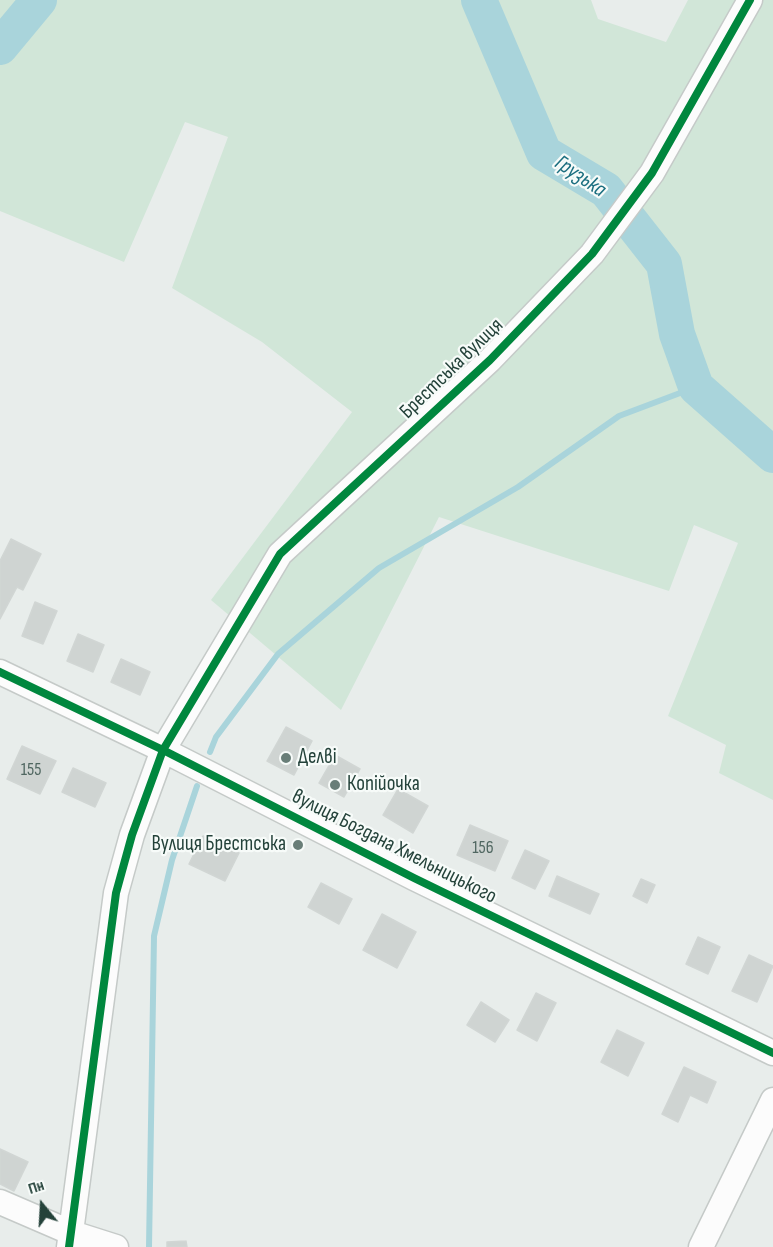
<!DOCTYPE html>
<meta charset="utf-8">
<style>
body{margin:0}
#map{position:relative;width:773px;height:1247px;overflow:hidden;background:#e8edeb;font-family:"Sofia Sans Condensed",sans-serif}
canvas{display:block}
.north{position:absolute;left:12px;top:1175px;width:60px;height:60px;-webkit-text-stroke:4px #f7fbf9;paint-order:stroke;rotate:342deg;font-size:16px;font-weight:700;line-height:24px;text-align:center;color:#24423a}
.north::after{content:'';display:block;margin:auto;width:21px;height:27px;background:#24423a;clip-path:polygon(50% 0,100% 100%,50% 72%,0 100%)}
</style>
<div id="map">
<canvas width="773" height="1247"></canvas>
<div class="north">Пн</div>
</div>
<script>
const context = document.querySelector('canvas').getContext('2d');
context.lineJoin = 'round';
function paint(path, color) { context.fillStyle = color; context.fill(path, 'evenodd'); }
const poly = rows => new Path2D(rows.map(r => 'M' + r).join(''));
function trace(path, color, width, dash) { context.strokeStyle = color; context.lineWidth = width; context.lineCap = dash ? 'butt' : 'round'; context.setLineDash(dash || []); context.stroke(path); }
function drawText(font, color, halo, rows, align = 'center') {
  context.font = font + ' "Sofia Sans Condensed",sans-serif'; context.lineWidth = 4.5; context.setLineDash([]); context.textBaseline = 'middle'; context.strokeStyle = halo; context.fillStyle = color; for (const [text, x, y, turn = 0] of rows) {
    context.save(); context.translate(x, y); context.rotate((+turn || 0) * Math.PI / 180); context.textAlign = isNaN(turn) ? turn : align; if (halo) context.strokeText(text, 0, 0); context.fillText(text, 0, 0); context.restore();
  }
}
const green = poly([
 [0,0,591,0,598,19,666,42,688,0,773,0,773,800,719,773,726,745,668,716,738,543,694,525,669,591,439,517,341,710,211,600,352,412,262,342,172,288,228,137,185,122,124,262,0,211]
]);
const stream = poly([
 [210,752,216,737,278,654,379,568,518,487,619,416,696,387],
 [149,1247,154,936,172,860,197,786]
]);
const river = poly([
 [479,0,544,153,606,190,664,264,677,334,696,387,773,455],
 [0,47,39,0]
]);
const building = poly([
 [11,539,41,554,23,590,17,587,0,619,0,561,11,539],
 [35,602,57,611,43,644,22,636,35,602],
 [78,634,104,645,93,672,67,661,78,634],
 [121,659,150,672,140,695,111,682,121,659],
 [286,727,312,741,294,775,267,761,286,727],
 [22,746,56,761,40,794,7,779,22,746],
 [335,755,360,769,344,797,319,783,335,755],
 [73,768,106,783,95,807,62,792,73,768],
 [398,789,428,806,413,833,383,815,398,789],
 [470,825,508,841,495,871,457,855,470,825],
 [203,836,239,853,225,881,189,864,203,836],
 [525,850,549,861,535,889,512,878,525,850],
 [557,876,599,894,590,914,549,896,557,876],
 [641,879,655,885,647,903,633,896,641,879],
 [321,883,352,899,339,924,308,907,321,883],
 [382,914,416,932,397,968,363,950,382,914],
 [698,937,720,947,708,974,686,964,698,937],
 [749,955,773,966,757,1002,732,991,749,955],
 [536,993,556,1003,537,1041,517,1030,536,993],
 [481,1002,509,1020,495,1042,467,1025,481,1002],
 [617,1030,644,1043,628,1076,601,1062,617,1030],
 [684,1067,716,1082,707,1103,690,1095,678,1122,662,1114,684,1067],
 [0,1149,28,1162,14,1191,0,1184,0,1149],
 [186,1241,187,1247,167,1247,167,1242,186,1241]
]);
const minor = poly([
 [0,672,163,750,414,878,773,1053],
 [0,1202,72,1233,116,1247],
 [69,1247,116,893,132,835,163,750,280,554,490,360,592,254,652,173,750,0],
 [701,1247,773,1100]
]);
const cycleway = poly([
 [0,672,163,750,414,878,773,1053],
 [69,1247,116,893,132,835,163,750,280,554,490,360,592,254,652,173,750,0]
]);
const markers = [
 [286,758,6,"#697e78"],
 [335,785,6,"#697e78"],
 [298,845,6,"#697e78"]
];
const numberNames = [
 ["155",31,770],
 ["156",483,848]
];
const streetNames = [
 ["Брестська вулиця",452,369,-44],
 ["вулиця Богдана Хмельницького",394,847,27]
];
const poiNames = [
 ["Делві",298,758],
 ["Копійочка",347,785],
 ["Вулиця Брестська",286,845,"right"]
];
const waterNames = [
 ["Грузька",580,177,34]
];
paint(green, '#d1e6d8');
trace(stream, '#a9d4db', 6);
trace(river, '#a9d4db', 36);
paint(building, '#cfd4d2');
trace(building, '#d1d6d4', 1.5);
trace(minor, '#c5cac8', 27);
trace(minor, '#fcfcfc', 24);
trace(cycleway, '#00873e', 8);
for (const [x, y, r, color] of markers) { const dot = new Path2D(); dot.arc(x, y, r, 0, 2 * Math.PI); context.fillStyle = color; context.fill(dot); trace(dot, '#f7fbf9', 2); }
drawText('18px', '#506761', null, numberNames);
drawText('21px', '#24423a', '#f7fbf9', streetNames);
drawText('21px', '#24423a', '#f7fbf9', poiNames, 'left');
drawText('italic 22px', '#1c6f80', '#f7fbf9', waterNames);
</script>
